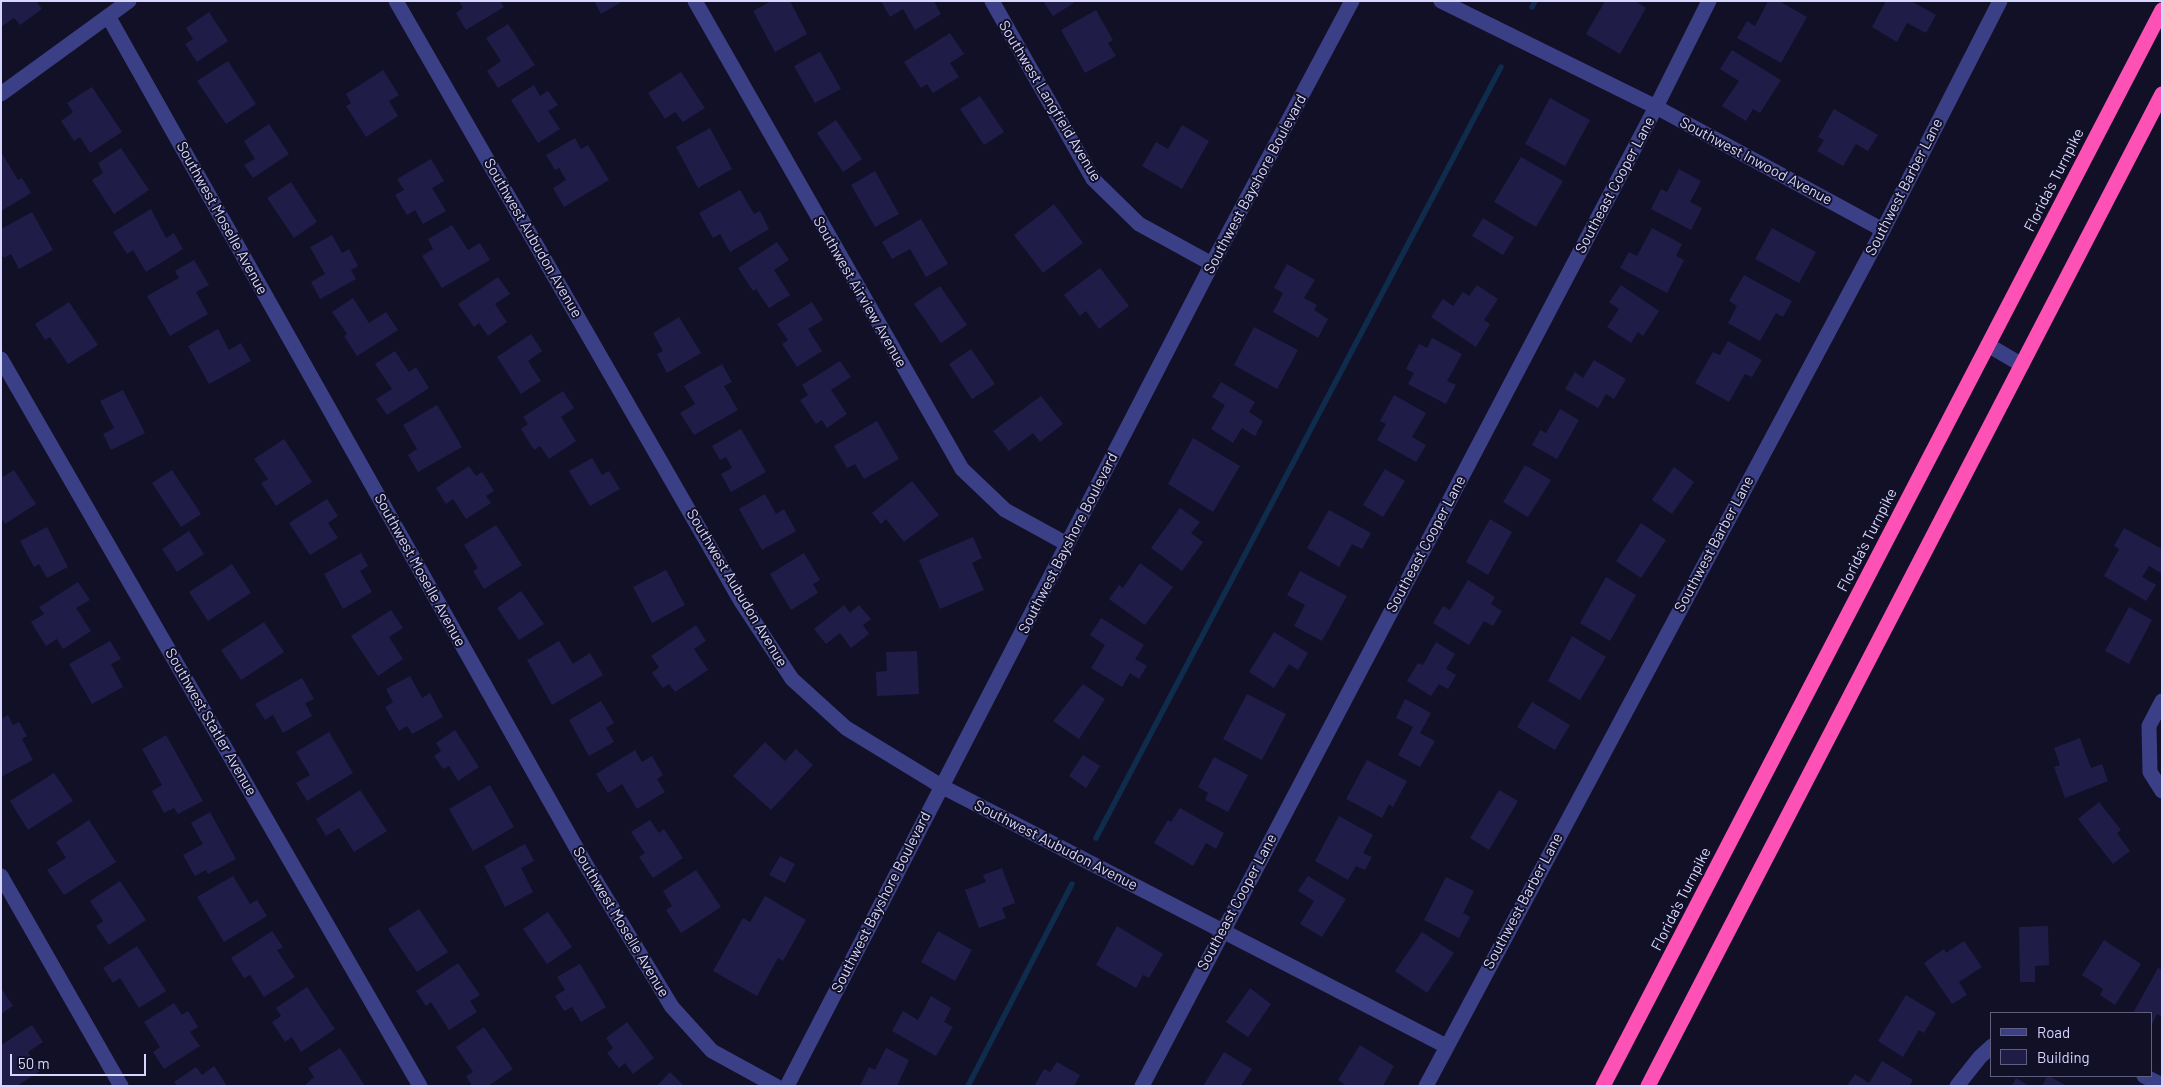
<!DOCTYPE html>
<style>
body{margin:0}
#map{position:relative;width:2163px;height:1087px;overflow:hidden;background:#111027;font-family:Barlow,sans-serif}
canvas{display:block}
.frame{position:absolute;inset:0;border:2px solid #d6d6ff;pointer-events:none}
.legend{position:absolute;left:1990px;top:1012px;width:162px;height:65px;box-sizing:border-box;background:#111027;border:1px solid #605f7d;margin:0;padding:6px 9px;list-style:none;font-size:15px;color:#d6d6ff}
.legend li{display:flex;align-items:center;gap:10px;height:25px}
.legend b{width:25px;border:1px solid #605f7d}
.scale{position:absolute;left:10px;top:1054px;width:136px;height:22px;box-sizing:border-box;border:2px solid #d6d6ff;border-top:0;padding-left:6px;font-size:15px;line-height:18px;white-space:nowrap;color:#d6d6ff;-webkit-text-stroke:4px #111027;paint-order:stroke}
</style>
<div id="map">
<canvas width="2163" height="1087"></canvas>
<div class="frame"></div>
<ul class="legend">
<li><b style="height:6px;background:#3b4086"></b>Road</li>
<li><b style="height:14px;background:#201c48"></b>Building</li>
</ul>
<div class="scale">50 m</div>
</div>
<script>
const context = document.querySelector('canvas').getContext('2d');
context.lineJoin = 'round';
const poly = rows => new Path2D(rows.map(r => 'M' + r).join(''));
function trace(path, color, width, dash) { context.strokeStyle = color; context.lineWidth = width; context.lineCap = dash ? 'butt' : 'round'; context.setLineDash(dash || []); context.stroke(path); }
function paint(path, color) { context.fillStyle = color; context.fill(path, 'evenodd'); }
function drawText(font, color, halo, rows, align = 'center') {
  context.font = font + ' Barlow,sans-serif'; context.lineWidth = 4; context.setLineDash([]); context.textBaseline = 'middle'; context.strokeStyle = halo; context.fillStyle = color; for (const [text, x, y, turn = 0] of rows) {
    context.save(); context.translate(x, y); context.rotate((+turn || 0) * Math.PI / 180); context.textAlign = isNaN(turn) ? turn : align; if (halo) context.strokeText(text, 0, 0); context.fillText(text, 0, 0); context.restore();
  }
}
const stream = poly([
 [1532,7,1535,1],
 [1096,838,1501,67],
 [968,1086,1072,884]
]);
const building = poly([
 [1,1,36,1,42,9,20,25,14,18,1,27],
 [459,1,500,1,504,7,466,30,456,13,463,8],
 [594,1,623,1,601,14],
 [771,1,790,1,807,34,775,52,753,11],
 [881,1,934,1,941,14,915,30,903,9,890,17],
 [1043,1,1073,1,1074,3,1053,16],
 [1605,1,1635,1,1646,8,1620,54,1586,34],
 [1768,1,1779,1,1807,17,1781,63,1737,38,1747,21,1755,26],
 [1886,1,1911,1,1936,15,1926,33,1907,23,1897,42,1872,27],
 [1096,10,1113,40,1108,43,1116,56,1085,73,1061,30],
 [209,12,228,41,197,62,185,44,193,39,186,28],
 [508,24,535,65,498,88,487,71,501,61,486,38],
 [950,33,964,54,950,63,959,77,933,93,927,84,921,88,904,62],
 [1732,50,1781,80,1760,113,1753,109,1746,121,1722,106,1739,81,1720,69],
 [820,52,841,89,815,103,794,66],
 [228,61,256,104,226,124,197,81],
 [383,70,399,95,389,101,398,116,366,137,346,106,351,103,346,94],
 [681,72,705,108,683,122,675,112,665,119,648,93],
 [534,85,540,96,548,91,558,105,548,111,560,129,538,143,511,100],
 [92,87,122,132,90,153,80,137,74,141,61,121,73,112,67,103],
 [980,96,1004,132,984,145,960,109],
 [1550,98,1590,120,1565,166,1525,144],
 [1834,109,1878,135,1868,151,1856,144,1843,166,1817,151,1824,140,1818,137],
 [836,120,862,159,843,172,817,133],
 [269,124,289,154,253,178,244,165,255,159,244,141],
 [1182,125,1209,141,1182,189,1142,166,1156,142,1168,149],
 [710,128,732,169,698,188,676,147],
 [575,138,581,149,588,145,609,180,564,207,553,188,566,180,559,168,555,170,546,155],
 [121,148,149,190,114,214,92,180,103,173,98,163],
 [1,152,18,180,22,178,31,193,1,211],
 [1521,157,1563,181,1536,227,1494,202],
 [431,159,444,181,432,188,446,211,423,224,415,210,407,215,395,195,404,190,397,179],
 [1679,169,1701,181,1690,202,1702,208,1691,230,1651,209,1661,189,1667,192],
 [875,171,899,214,875,227,851,185],
 [291,182,317,222,294,238,267,198],
 [740,190,754,214,760,211,769,229,730,252,720,234,713,238,699,213],
 [1054,204,1083,243,1043,273,1014,235],
 [151,209,166,238,174,233,183,249,146,272,133,250,127,254,113,232],
 [32,212,53,250,19,269,11,254,4,258,1,253,1,229],
 [1483,218,1514,237,1503,255,1472,236],
 [921,219,948,264,926,277,910,249,892,259,882,242],
 [452,225,468,250,480,243,490,260,442,288,422,256,433,249,428,239],
 [1652,228,1682,244,1676,256,1684,260,1667,293,1620,268,1629,252,1637,256],
 [1772,228,1816,252,1799,283,1755,259],
 [332,235,342,253,349,249,358,266,351,270,356,279,320,299,311,282,325,274,310,247],
 [777,242,789,260,774,270,790,295,769,308,756,289,753,291,738,268],
 [194,260,209,285,196,292,208,314,170,336,147,296,179,278,175,271],
 [1287,264,1315,280,1304,298,1317,305,1314,310,1328,319,1318,338,1273,312,1283,293,1274,288],
 [1100,268,1129,306,1099,329,1086,311,1080,316,1064,295],
 [1744,275,1792,301,1783,317,1776,313,1760,341,1728,323,1737,306,1729,301],
 [498,277,510,294,495,304,507,322,488,336,479,323,474,327,458,304],
 [1477,285,1498,299,1484,320,1490,324,1476,347,1431,317,1443,299,1453,306,1463,292,1469,296],
 [1621,285,1659,311,1643,336,1638,332,1631,343,1607,327,1619,309,1609,302],
 [940,286,967,325,941,343,914,304],
 [353,298,369,323,386,312,398,330,357,356,344,336,347,334,332,312],
 [69,302,98,345,68,364,50,337,45,340,35,324],
 [812,302,823,320,808,329,822,351,797,367,782,344,788,340,777,324],
 [679,317,701,353,667,373,657,354,663,351,653,333],
 [1254,327,1298,350,1277,389,1234,365],
 [218,329,229,350,241,343,251,361,209,384,188,346],
 [531,334,542,351,528,361,541,381,521,394,497,357],
 [1432,338,1462,354,1447,381,1456,385,1446,404,1408,384,1414,373,1406,369,1419,344,1427,348],
 [1728,341,1762,360,1752,377,1745,374,1729,402,1695,383,1713,352,1720,355],
 [971,349,995,384,972,399,949,364],
 [395,351,409,372,416,367,429,388,387,415,376,399,392,389,375,364],
 [1594,360,1626,379,1614,399,1606,394,1598,408,1565,389,1575,372,1583,378],
 [840,361,851,377,831,390,847,414,827,428,822,420,816,424,800,400,808,395,802,385],
 [722,364,732,382,724,386,738,410,694,435,680,413,695,404,684,386],
 [1221,382,1255,402,1249,412,1263,421,1255,436,1242,428,1233,443,1211,429,1225,405,1212,397],
 [123,390,145,433,111,450,103,434,114,428,100,401],
 [563,391,574,408,561,417,576,441,549,459,540,446,534,450,521,429,528,424,523,417],
 [1394,395,1426,413,1412,437,1426,445,1416,462,1377,440,1386,424,1380,421],
 [1041,396,1063,424,1040,442,1033,433,1009,451,993,431],
 [437,405,462,447,418,472,408,455,417,449,403,425],
 [1560,409,1579,420,1557,459,1532,445,1540,430,1546,433],
 [877,421,899,459,864,479,855,464,847,468,834,446],
 [741,429,766,472,731,492,721,474,732,468,726,457,720,460,712,446],
 [1193,438,1240,466,1213,512,1168,484],
 [284,439,312,482,276,506,261,483,268,479,254,459],
 [592,458,602,475,609,471,620,489,590,506,569,471],
 [1525,465,1551,480,1528,517,1503,502],
 [469,466,476,476,482,472,494,491,486,496,491,503,466,519,453,499,446,504,436,488],
 [1674,467,1694,482,1672,514,1652,500],
 [1385,469,1405,481,1383,517,1363,505],
 [14,470,36,504,5,524,1,518,1,478],
 [172,470,201,514,181,527,152,483],
 [912,481,939,515,904,542,886,519,881,524,872,513],
 [765,494,776,514,784,509,796,531,762,550,739,509],
 [327,499,338,516,328,523,338,538,310,555,289,523],
 [1180,508,1200,522,1191,533,1203,542,1182,571,1151,548],
 [1329,510,1371,533,1362,549,1352,544,1339,567,1307,548],
 [1490,519,1512,532,1488,575,1466,562],
 [1641,523,1666,540,1641,578,1616,561],
 [496,525,522,565,484,589,473,571,478,568,464,545],
 [47,527,68,567,47,578,39,564,34,567,20,541],
 [2124,528,2162,549,2161,573,2149,566,2142,577,2156,585,2146,601,2104,576,2119,549,2114,546],
 [189,531,204,554,177,572,162,549],
 [973,537,982,558,972,563,984,590,940,609,919,560],
 [361,553,368,566,360,571,372,592,343,609,324,574],
 [804,553,820,580,813,584,818,593,791,610,770,574],
 [1140,563,1173,587,1145,625,1109,599,1119,585,1123,588],
 [232,564,251,593,208,621,189,592],
 [666,570,685,605,652,623,633,587],
 [1300,571,1347,596,1322,641,1294,626,1305,605,1287,595],
 [1606,577,1636,595,1610,641,1580,623],
 [1468,580,1495,597,1491,604,1502,611,1493,626,1484,621,1469,645,1433,623,1443,606,1450,610],
 [78,582,90,600,76,608,91,631,63,649,57,639,46,646,31,622,44,614,39,607],
 [521,591,544,624,519,640,497,608],
 [844,605,850,613,859,605,871,619,863,625,869,634,851,648,840,633,826,644,814,629],
 [2129,607,2152,620,2129,664,2105,651],
 [391,610,403,628,389,637,403,659,378,676,351,636],
 [1101,618,1144,645,1135,659,1147,666,1139,679,1130,673,1122,687,1091,668,1105,645,1090,635],
 [264,622,284,652,241,680,221,650],
 [696,625,706,641,694,649,708,670,675,692,669,684,663,688,652,673,659,667,651,656],
 [1274,632,1308,653,1298,670,1289,664,1274,688,1249,672],
 [1572,636,1606,657,1580,700,1548,681],
 [110,641,121,659,111,664,123,687,92,704,69,664],
 [559,641,573,664,590,653,603,675,552,705,527,660],
 [1436,642,1455,654,1446,669,1456,675,1448,689,1439,684,1431,696,1407,681,1418,663,1423,665],
 [917,651,919,694,877,696,876,672,887,671,886,652],
 [410,676,422,698,430,693,443,717,412,734,407,726,399,731,385,707,393,702,386,689],
 [302,678,314,699,305,703,312,716,283,733,273,715,265,720,255,704],
 [1083,684,1105,699,1079,739,1053,721],
 [1247,694,1286,714,1262,760,1223,739],
 [1405,699,1431,713,1420,733,1435,741,1420,767,1398,755,1413,727,1396,718],
 [601,701,614,723,606,728,614,742,589,756,569,720],
 [1532,702,1570,725,1555,750,1517,727],
 [8,715,13,725,19,722,27,736,22,739,33,760,1,777,1,719],
 [455,730,479,767,458,781,449,766,443,769,434,756,441,751,436,743],
 [329,732,353,773,307,801,296,783,310,775,296,752],
 [166,735,203,801,178,814,174,808,164,813,152,791,162,785,142,749],
 [2080,738,2091,768,2102,764,2108,781,2065,798,2054,767,2060,765,2054,748],
 [765,742,785,761,796,749,813,765,771,810,733,776],
 [635,750,642,762,652,756,663,775,657,779,665,792,637,809,622,784,608,793,596,774],
 [1083,755,1100,766,1086,788,1069,776],
 [1214,757,1248,775,1228,812,1205,800,1208,793,1198,787],
 [1367,760,1407,781,1393,807,1389,804,1382,818,1346,799],
 [54,773,73,801,28,830,10,801],
 [490,785,514,827,473,851,449,809],
 [360,790,387,831,354,852,339,828,326,836,316,819],
 [1499,790,1518,801,1489,850,1470,838],
 [2099,802,2121,830,2117,833,2130,851,2113,864,2078,819],
 [1180,808,1224,833,1216,849,1206,843,1193,866,1154,843,1168,820,1171,822],
 [210,812,236,859,208,874,206,870,195,876,183,855,203,844,191,823],
 [1339,816,1373,835,1363,853,1372,857,1365,870,1356,866,1348,880,1315,861],
 [89,820,116,862,64,895,47,870,66,858,56,842],
 [650,820,659,833,664,829,683,858,653,878,639,857,645,853,631,832],
 [525,844,534,861,521,868,533,892,505,907,484,866],
 [780,856,795,864,785,883,769,875],
 [1002,868,1015,903,1002,908,1006,918,979,928,965,890,986,882,983,875],
 [696,870,721,907,681,933,666,910,672,906,663,891],
 [233,876,250,904,257,900,267,916,224,942,197,897],
 [1308,876,1346,899,1322,937,1300,924,1314,901,1298,891],
 [1446,877,1474,891,1463,913,1470,917,1459,938,1424,920],
 [120,881,146,920,109,945,96,926,103,921,90,901],
 [765,896,806,920,783,961,778,958,757,996,713,971,743,918,750,922],
 [419,909,448,952,417,972,388,929],
 [548,912,572,947,547,964,523,929],
 [1117,926,1163,954,1149,978,1143,975,1136,988,1096,965],
 [2048,926,2049,965,2035,966,2035,982,2020,982,2019,927],
 [272,931,283,947,277,950,295,977,264,997,250,975,244,978,231,958],
 [938,931,972,950,955,981,921,962],
 [1422,932,1454,953,1427,993,1395,971],
 [2104,940,2141,964,2115,1005,2100,995,2103,989,2082,975],
 [1964,941,1982,967,1959,982,1967,995,1952,1004,1924,963,1944,949,1946,953],
 [137,946,166,991,139,1008,120,978,113,983,103,968],
 [458,963,480,995,470,1001,477,1012,449,1030,431,1002,426,1006,416,991],
 [580,964,606,1007,581,1022,572,1007,564,1011,555,996,565,990,557,977],
 [2158,968,2162,970,2162,1017,2157,1014,2152,1024,2152,1013,2133,1013],
 [307,987,335,1029,301,1052,292,1037,285,1042,272,1022,281,1016,276,1008],
 [1,988,13,1006,1,1014],
 [1250,988,1271,1004,1248,1037,1226,1022],
 [1906,995,1936,1013,1924,1033,1919,1030,1903,1057,1878,1041],
 [931,996,951,1008,944,1022,953,1027,936,1056,892,1031,903,1011,918,1020],
 [174,1003,182,1015,188,1011,198,1027,190,1032,200,1046,164,1069,153,1052,160,1047,144,1022],
 [627,1022,654,1058,633,1074,625,1063,619,1068,607,1053,613,1048,606,1038],
 [32,1025,43,1042,28,1052,40,1071,17,1086,4,1086,1,1082,1,1045],
 [484,1027,513,1069,488,1086,472,1086,466,1076,473,1072,456,1047],
 [1360,1045,1394,1066,1383,1086,1347,1086,1338,1080],
 [340,1048,365,1086,304,1086,314,1077,308,1068],
 [886,1048,909,1060,897,1086,860,1086,869,1067,875,1070],
 [1224,1052,1252,1069,1241,1086,1203,1086],
 [1882,1061,1913,1080,1909,1086,1847,1086,1855,1074,1869,1083],
 [1057,1062,1080,1075,1074,1086,1035,1085,1044,1069,1050,1072],
 [214,1066,227,1086,177,1086,174,1082,196,1067,202,1075],
 [670,1072,684,1086,657,1086],
 [2047,1076,2049,1076,2067,1086,2042,1086],
 [2016,1078,2029,1086,2012,1086]
]);
const minor = poly([
 [396,1,742,603,792,679,846,728,941,786,1446,1046],
 [695,1,962,469,1005,510,1067,544],
 [992,1,1093,179,1139,224,1212,264],
 [1441,1,1656,107,1883,230],
 [108,16,586,865,672,1007,712,1051,776,1086],
 [1,94,129,1],
 [1988,345,2022,365],
 [1,359,420,1086],
 [2162,701,2149,726,2150,772,2162,791],
 [1,876,121,1086],
 [2144,1076,2162,1085],
 [787,1086,1212,264,1352,1],
 [1142,1086,1656,107,1709,1],
 [1426,1086,1883,230,2000,1],
 [1957,1086,1980,1057,1992,1046]
]);
const highway = poly([
 [1603,1086,2162,10],
 [1648,1086,2162,94]
]);
const streetNames = [
 ["Southwest Langfield Avenue",1050,101,59],
 ["Southwest Inwood Avenue",1756,161,28],
 ["Florida's Turnpike",2054,180,-63],
 ["Southwest Bayshore Boulevard",1255,184,-62],
 ["Southeast Cooper Lane",1615,185,-62],
 ["Southwest Barber Lane",1904,187,-63],
 ["Southwest Moselle Avenue",222,218,61],
 ["Southwest Aubudon Avenue",533,238,60],
 ["Southwest Airview Avenue",860,292,60],
 ["Florida's Turnpike",1867,540,-63],
 ["Southwest Bayshore Boulevard",1068,543,-63],
 ["Southeast Cooper Lane",1426,544,-62],
 ["Southwest Barber Lane",1714,544,-62],
 ["Southwest Moselle Avenue",420,570,61],
 ["Southwest Aubudon Avenue",737,588,59],
 ["Southwest Statler Avenue",211,722,60],
 ["Southwest Aubudon Avenue",1056,845,27],
 ["Florida's Turnpike",1681,899,-63],
 ["Southwest Barber Lane",1523,901,-62],
 ["Southwest Bayshore Boulevard",881,902,-63],
 ["Southeast Cooper Lane",1237,902,-62],
 ["Southwest Moselle Avenue",621,922,59]
];
trace(stream, '#0f2c4c', 5.5);
paint(building, '#201c48');
trace(minor, '#3b4086', 15);
trace(highway, '#fe51b6', 15);
drawText('15px', '#d6d6ff', '#111027', streetNames);
</script>
